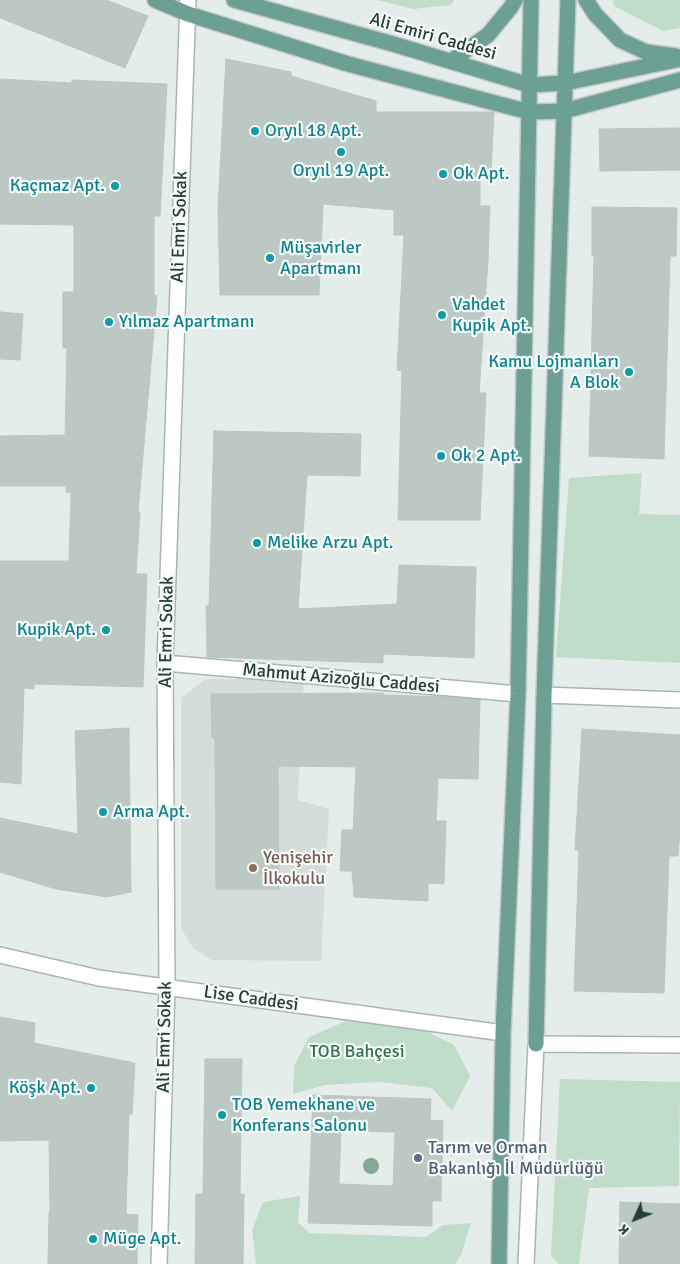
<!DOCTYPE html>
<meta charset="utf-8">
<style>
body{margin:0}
#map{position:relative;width:680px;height:1264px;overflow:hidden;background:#e5edea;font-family:Signika,sans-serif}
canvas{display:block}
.north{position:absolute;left:610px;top:1194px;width:50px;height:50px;-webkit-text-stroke:4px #f6faf8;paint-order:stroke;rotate:226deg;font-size:14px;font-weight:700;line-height:20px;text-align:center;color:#253e38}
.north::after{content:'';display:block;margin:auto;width:18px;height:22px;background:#253e38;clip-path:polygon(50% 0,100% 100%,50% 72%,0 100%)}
</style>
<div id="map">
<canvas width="680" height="1264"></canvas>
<div class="north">K</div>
</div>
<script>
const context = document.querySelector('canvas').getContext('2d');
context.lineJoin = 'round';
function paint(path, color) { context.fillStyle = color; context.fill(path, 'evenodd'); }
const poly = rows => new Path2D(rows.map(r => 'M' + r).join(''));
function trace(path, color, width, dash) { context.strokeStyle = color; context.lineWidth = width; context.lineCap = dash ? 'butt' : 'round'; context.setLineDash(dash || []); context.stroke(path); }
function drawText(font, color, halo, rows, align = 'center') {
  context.font = font + ' Signika,sans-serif'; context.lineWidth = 4.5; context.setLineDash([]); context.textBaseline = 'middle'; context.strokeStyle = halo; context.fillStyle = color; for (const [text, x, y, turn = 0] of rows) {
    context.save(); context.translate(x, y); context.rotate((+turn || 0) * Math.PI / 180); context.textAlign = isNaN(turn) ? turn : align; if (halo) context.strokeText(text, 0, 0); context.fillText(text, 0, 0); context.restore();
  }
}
const built = poly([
 [206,679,304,679,298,800,329,809,321,961,211,960,193,948,181,928,181,698]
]);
const green = poly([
 [377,0,454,0,451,5,413,9],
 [613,0,680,0,680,28,663,31,614,6],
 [642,473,639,514,680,515,680,663,556,657,569,478],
 [346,1021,412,1024,454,1045,470,1076,452,1111,432,1088,379,1082,325,1085,293,1094,294,1066,309,1037],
 [560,1079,680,1082,679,1186,589,1188,579,1264,559,1264,551,1255],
 [300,1196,298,1222,310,1233,426,1237,443,1225,471,1223,461,1255,455,1264,256,1264,252,1230,263,1202]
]);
const building = poly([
 [0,0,106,0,148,16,125,68,0,18,0,0],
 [226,59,291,72,291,76,376,101,376,112,494,112,491,174,480,174,480,206,490,206,488,260,479,393,486,393,480,520,398,520,402,371,397,370,404,235,394,235,394,210,323,204,319,295,220,295,218,207,226,59],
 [0,79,72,83,72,80,167,84,160,216,154,216,154,295,157,296,138,512,140,512,136,574,147,574,143,687,34,684,34,689,24,688,21,784,0,782,0,561,69,561,71,493,66,492,66,486,0,486,0,436,65,435,67,348,63,348,63,292,74,292,74,225,0,224,0,79],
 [680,128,680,170,600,171,599,129,680,128],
 [592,207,677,208,676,256,670,256,664,459,589,456,594,255,592,255,592,207],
 [0,312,23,314,20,360,0,359,0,312],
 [214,431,361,434,360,476,307,475,298,609,397,604,399,565,476,567,474,658,383,654,383,663,207,657,206,606,209,606,214,431],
 [383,693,383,695,446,697,480,700,478,779,438,778,436,821,446,821,444,884,428,883,428,901,354,897,352,871,340,871,342,830,353,830,356,767,278,766,279,889,216,889,215,738,212,738,211,694,383,693],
 [129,728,131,892,107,897,56,889,0,872,0,818,78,834,75,731,129,728],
 [582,729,680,735,680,830,678,856,669,856,664,993,574,991,579,850,575,850,582,729],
 [0,1017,35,1023,34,1043,135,1063,132,1114,129,1114,126,1214,138,1215,137,1264,48,1264,49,1212,50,1212,49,1140,0,1141,0,1017],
 [205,1059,242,1059,240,1194,244,1194,243,1264,195,1264,196,1194,203,1194,205,1059],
 [313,1095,431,1099,430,1120,443,1121,441,1201,432,1201,432,1226,308,1223,313,1095],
 [341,1131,395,1132,393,1186,339,1184,341,1131],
 [620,1202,680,1204,680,1264,619,1264,620,1202]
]);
const minor = poly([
 [165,663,518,694],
 [544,695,680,700],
 [0,955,99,978,503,1033],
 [159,1264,167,988,165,663,188,0],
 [526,1264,536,1044,680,1045]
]);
const major = poly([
 [155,0,188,14,348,64,529,112,564,111,680,80],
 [234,0,393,44,529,85,565,83,680,59],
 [586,0,595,14,620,40,646,52,676,56],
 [451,61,488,35,511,7,515,0],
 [536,1044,544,695,568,0],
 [499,1264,503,1033,518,694,531,0]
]);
const trees = [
 [371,1166]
];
const markers = [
 [255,131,5,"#0f9aa8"],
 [341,152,5,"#0f9aa8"],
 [443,174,5,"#0f9aa8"],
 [115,186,5,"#0f9aa8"],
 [270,258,5,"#0f9aa8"],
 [442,315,5,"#0f9aa8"],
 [109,322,5,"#0f9aa8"],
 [629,372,5,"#0f9aa8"],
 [441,456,5,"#0f9aa8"],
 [257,543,5,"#0f9aa8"],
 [106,630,5,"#0f9aa8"],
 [103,812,5,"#0f9aa8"],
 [253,868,5,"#8d6e63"],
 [91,1088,5,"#0f9aa8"],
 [222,1115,5,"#0f9aa8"],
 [418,1158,5,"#5c6f8a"],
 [93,1239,5,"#0f9aa8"]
];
const streetNames = [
 ["Ali Emiri Caddesi",433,37,16],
 ["Ali Emri Sokak",180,227,-88],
 ["Ali Emri Sokak",167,632,-89],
 ["Mahmut Azizoğlu Caddesi",341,679,5],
 ["Lise Caddesi",251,999,8],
 ["Ali Emri Sokak",165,1037,-89]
];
const cultureNames = [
 ["Oryıl 18 Apt.",265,131],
 ["Oryıl 19 Apt.",341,171,"center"],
 ["Ok Apt.",453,174],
 ["Kaçmaz Apt.",105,186,"right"],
 ["Müşavirler",280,248],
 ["Apartmanı",280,269],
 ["Vahdet",452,305],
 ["Kupik Apt.",452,326],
 ["Yılmaz Apartmanı",119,322],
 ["Kamu Lojmanları",619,362,"right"],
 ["A Blok",619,383,"right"],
 ["Ok 2 Apt.",451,456],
 ["Melike Arzu Apt.",267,543],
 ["Kupik Apt.",96,630,"right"],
 ["Arma Apt.",113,812],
 ["Köşk Apt.",81,1088,"right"],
 ["TOB Yemekhane ve",232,1105],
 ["Konferans Salonu",232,1126],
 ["Müge Apt.",103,1239]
];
const educationNames = [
 ["Yenişehir",263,858],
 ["İlkokulu",263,879]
];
const parkNames = [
 ["TOB Bahçesi",357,1052]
];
const serviceNames = [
 ["Tarım ve Orman",428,1148],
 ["Bakanlığı İl Müdürlüğü",428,1169]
];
paint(built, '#d4ddd9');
paint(green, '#c0ddc9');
paint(building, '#bbc8c3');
trace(building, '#b8c7c1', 1);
trace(minor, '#a8b5b1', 18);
trace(major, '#c2c9c7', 18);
trace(minor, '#fff', 15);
trace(major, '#6da094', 15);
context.fillStyle = '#83a994';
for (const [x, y] of trees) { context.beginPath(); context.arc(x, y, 8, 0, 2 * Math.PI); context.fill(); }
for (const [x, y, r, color] of markers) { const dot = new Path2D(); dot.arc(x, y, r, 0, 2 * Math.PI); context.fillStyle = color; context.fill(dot); trace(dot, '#f6faf8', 2); }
drawText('18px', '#253e38', '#f6faf8', streetNames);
drawText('18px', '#0d838f', '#f6faf8', cultureNames, 'left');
drawText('18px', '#785e54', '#f6faf8', educationNames, 'left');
drawText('18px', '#32724d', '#f6faf8', parkNames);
drawText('18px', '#4e5e75', '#f6faf8', serviceNames, 'left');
</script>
